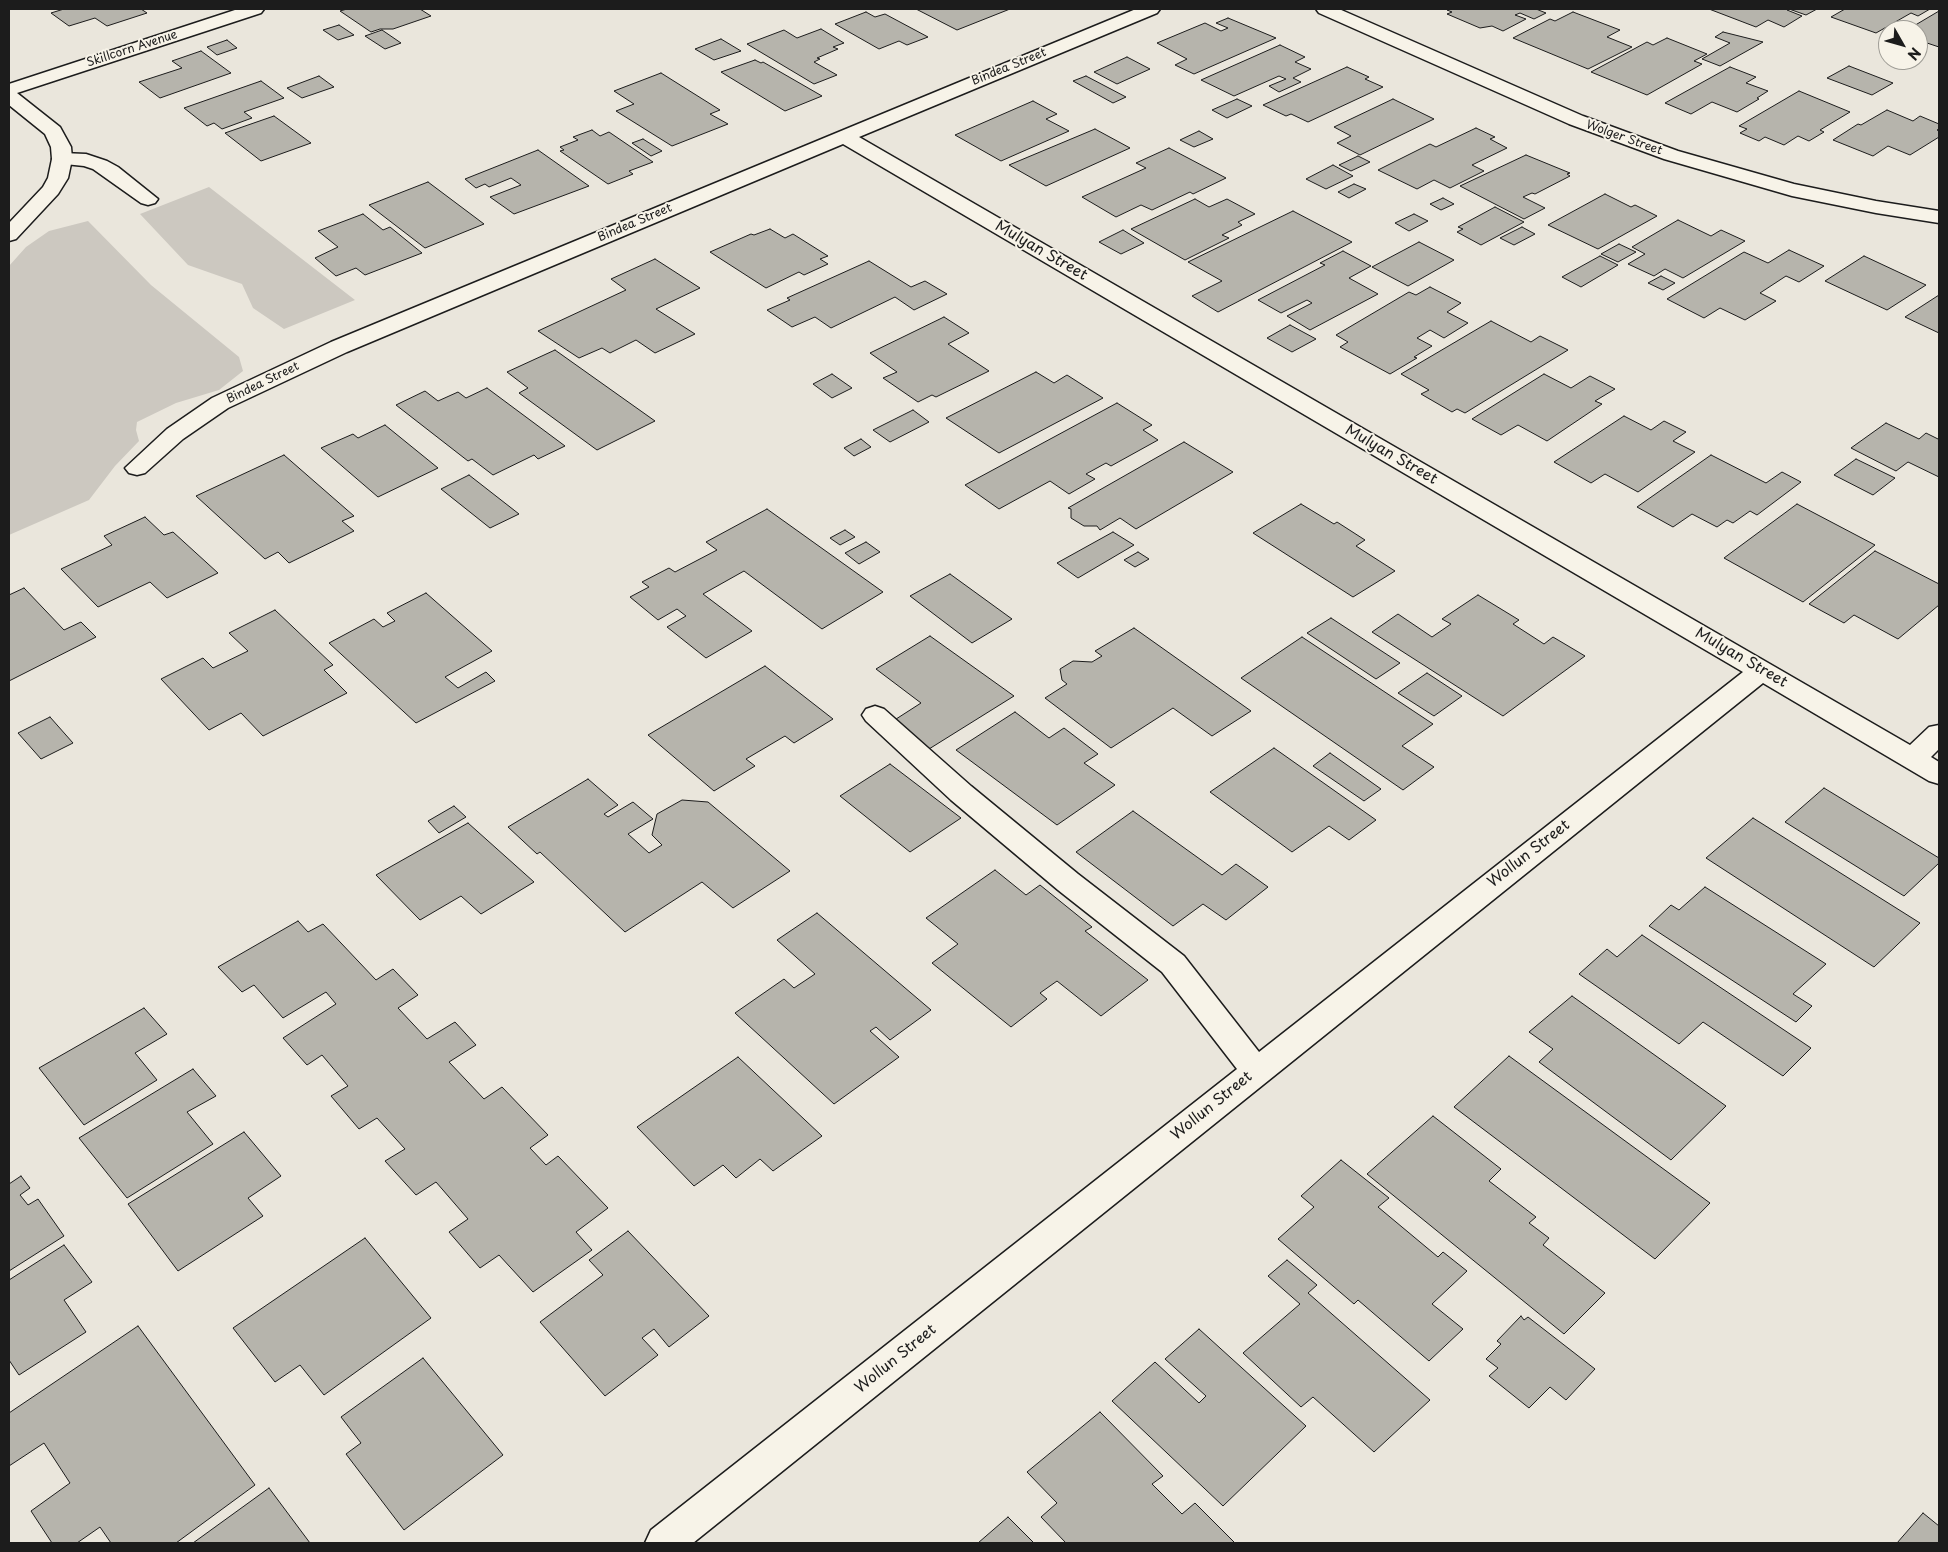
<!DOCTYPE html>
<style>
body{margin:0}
#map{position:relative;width:1948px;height:1552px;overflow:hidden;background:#eae6dc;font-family:"Playpen Sans",sans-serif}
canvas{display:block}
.frame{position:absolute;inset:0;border:10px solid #1c1c1c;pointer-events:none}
.north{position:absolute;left:1878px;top:20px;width:50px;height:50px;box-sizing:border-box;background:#f7f3e8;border:1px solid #9f9d96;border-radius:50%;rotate:128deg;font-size:14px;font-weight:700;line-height:20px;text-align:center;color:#1c1c1c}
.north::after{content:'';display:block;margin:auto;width:18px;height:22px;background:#1c1c1c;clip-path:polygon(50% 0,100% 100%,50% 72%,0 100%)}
</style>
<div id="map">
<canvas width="1948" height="1552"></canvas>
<div class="frame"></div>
<div class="north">N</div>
</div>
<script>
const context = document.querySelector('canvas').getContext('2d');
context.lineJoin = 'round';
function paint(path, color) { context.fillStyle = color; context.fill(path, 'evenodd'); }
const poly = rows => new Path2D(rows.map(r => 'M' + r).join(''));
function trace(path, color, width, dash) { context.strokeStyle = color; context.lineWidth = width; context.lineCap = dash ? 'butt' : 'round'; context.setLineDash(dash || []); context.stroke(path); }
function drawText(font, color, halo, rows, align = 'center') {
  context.font = font + ' "Playpen Sans",sans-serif'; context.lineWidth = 4; context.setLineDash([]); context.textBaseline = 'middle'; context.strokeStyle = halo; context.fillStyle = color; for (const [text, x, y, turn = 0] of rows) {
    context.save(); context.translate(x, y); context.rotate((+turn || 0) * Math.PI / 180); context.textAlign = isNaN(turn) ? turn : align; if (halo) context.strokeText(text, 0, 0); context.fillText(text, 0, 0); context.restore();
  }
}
const green = poly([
 [209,187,355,300,284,329,253,308,242,284,188,265,140,214],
 [88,221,151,285,239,357,243,371,219,390,176,403,137,422,136,430,139,441,115,466,89,500,9,535,9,266,26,247,49,231]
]);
const building = poly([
 [64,9,141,9,147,13,107,26,95,18,69,26,51,13,64,9],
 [347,9,420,9,431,16,393,29,380,29,371,32,340,11,347,9],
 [916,9,1010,9,957,30,916,9],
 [1451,9,1536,9,1546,13,1534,19,1520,13,1515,15,1526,19,1503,31,1492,26,1480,28,1447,14,1452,12,1447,10,1451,9],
 [1709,9,1817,9,1806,15,1789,9,1787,10,1802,16,1784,27,1768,20,1756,27,1709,9],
 [1845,9,1930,9,1918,16,1911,13,1876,33,1831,17,1845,9],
 [1939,11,1939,47,1918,40,1918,30,1907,30,1939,11],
 [866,12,875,17,885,14,928,37,907,45,899,41,879,49,835,24,866,12],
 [1573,12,1620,30,1607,37,1632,47,1588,69,1513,38,1550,19,1555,21,1573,12],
 [1228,18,1276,38,1194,74,1175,65,1187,59,1157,43,1205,23,1221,31,1228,28,1216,23,1228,18],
 [339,25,354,35,338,40,323,30,339,25],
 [821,29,844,43,833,47,838,49,817,58,820,59,814,62,837,75,814,84,747,44,784,30,797,38,821,29],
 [382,30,401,43,385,49,365,36,382,30],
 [1723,32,1763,42,1720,66,1702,59,1730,43,1715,37,1723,32],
 [1667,38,1707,54,1694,61,1702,64,1647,95,1591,72,1647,42,1653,45,1667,38],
 [721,39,741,51,714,60,695,49,721,39],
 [227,40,237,48,217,55,207,47,227,40],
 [1280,45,1305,57,1295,62,1311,69,1293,78,1301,82,1279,92,1269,86,1286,79,1279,76,1234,96,1201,80,1280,45],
 [201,51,231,73,160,98,139,82,182,68,172,61,201,51],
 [1127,57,1150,69,1117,84,1094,72,1127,57],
 [755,60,761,63,763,62,822,96,785,111,721,72,755,60],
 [1849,66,1893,83,1872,95,1827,78,1849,66],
 [1347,67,1369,77,1365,79,1383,87,1308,122,1291,114,1286,116,1263,105,1347,67],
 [1730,67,1756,77,1746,83,1768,91,1757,98,1759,99,1737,112,1712,102,1691,114,1665,103,1730,67],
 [661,73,720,110,710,114,728,124,672,146,616,111,634,104,614,91,661,73],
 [319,76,334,87,302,98,287,88,319,76],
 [1086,76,1126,97,1113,103,1073,81,1086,76],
 [261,81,284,98,244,112,252,118,222,129,214,123,207,126,184,108,261,81],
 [1799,91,1850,112,1820,130,1824,132,1809,141,1798,136,1784,145,1765,137,1759,141,1740,133,1747,129,1739,126,1799,91],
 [1237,99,1252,106,1227,118,1212,110,1237,99],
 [1393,99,1434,119,1360,155,1337,143,1351,136,1334,127,1393,99],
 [1033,101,1057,114,1046,119,1069,131,1001,161,955,135,1033,101],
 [1887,110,1913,121,1920,116,1939,124,1939,129,1937,130,1939,131,1939,137,1910,155,1888,146,1873,156,1833,140,1858,124,1861,125,1887,110],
 [274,116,311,143,261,161,225,133,274,116],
 [1476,128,1495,137,1490,139,1507,148,1472,165,1484,171,1450,188,1434,180,1417,189,1378,170,1430,144,1436,147,1476,128],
 [1095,129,1130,148,1046,186,1009,165,1095,129],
 [592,130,600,136,609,132,653,162,629,171,633,174,608,184,560,151,564,150,560,147,578,140,573,137,592,130],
 [1199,131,1213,139,1194,147,1180,140,1199,131],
 [643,139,662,151,651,156,632,143,643,139],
 [1169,148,1226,178,1193,194,1190,192,1152,210,1141,205,1116,217,1082,197,1146,168,1136,163,1169,148],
 [538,150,589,186,514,214,490,197,521,185,511,178,489,187,485,184,476,188,465,179,538,150],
 [1526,155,1570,173,1567,174,1570,176,1535,194,1532,193,1523,197,1545,208,1524,219,1460,186,1526,155],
 [1358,156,1370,162,1351,171,1339,165,1358,156],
 [1333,165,1353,176,1326,189,1306,179,1333,165],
 [428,182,484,224,425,248,369,205,428,182],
 [1354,184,1366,189,1349,198,1338,192,1354,184],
 [1605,194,1631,207,1635,205,1657,216,1598,249,1548,225,1605,194],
 [1443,198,1454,204,1441,210,1430,204,1443,198],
 [1195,199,1209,207,1227,199,1255,214,1238,222,1242,225,1222,235,1229,238,1185,260,1131,229,1195,199],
 [1495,207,1524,222,1481,245,1457,232,1463,229,1458,227,1495,207],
 [1293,211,1352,242,1218,312,1192,296,1222,281,1188,262,1293,211],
 [363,214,383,230,390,227,422,253,365,275,356,268,336,276,315,258,338,247,318,231,363,214],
 [1414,214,1428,221,1409,231,1395,223,1414,214],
 [1678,220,1711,236,1721,230,1745,241,1683,278,1665,269,1654,276,1628,264,1645,254,1632,247,1678,220],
 [1522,227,1535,234,1514,245,1500,238,1522,227],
 [770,229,785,238,793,234,828,256,820,259,828,264,804,275,799,272,766,288,710,252,751,234,754,235,770,229],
 [1123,230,1144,243,1121,254,1099,242,1123,230],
 [1419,242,1454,260,1408,286,1372,267,1419,242],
 [1619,244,1636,252,1618,262,1601,254,1619,244],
 [1789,250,1824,266,1799,282,1786,276,1760,293,1776,301,1745,320,1720,308,1704,318,1667,299,1744,252,1768,263,1789,250],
 [1343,251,1371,266,1349,278,1378,294,1310,330,1287,316,1312,303,1307,300,1281,313,1258,300,1325,265,1320,263,1343,251],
 [1600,256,1618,265,1581,287,1562,277,1600,256],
 [1864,256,1926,285,1887,310,1825,281,1864,256],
 [655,259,700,288,656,309,695,334,655,353,636,340,610,353,602,348,579,358,538,331,626,290,611,279,655,259],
 [869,261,911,287,925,281,947,294,914,310,895,297,831,328,815,317,792,327,767,310,790,300,787,298,869,261],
 [1661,276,1675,283,1663,290,1648,283,1661,276],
 [1430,287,1461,303,1447,312,1468,323,1444,338,1430,330,1417,338,1432,346,1414,357,1417,358,1390,374,1340,347,1348,342,1336,335,1409,292,1416,295,1430,287],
 [1939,295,1939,333,1905,317,1939,295],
 [944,317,969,333,948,344,989,371,936,397,932,395,918,402,883,378,897,372,870,353,944,317],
 [1491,321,1531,342,1540,336,1568,350,1465,413,1457,409,1452,412,1421,394,1429,390,1401,374,1491,321],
 [1290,325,1316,339,1292,352,1267,338,1290,325],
 [555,350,655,421,597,450,519,393,528,388,507,372,555,350],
 [1036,372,1054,383,1067,375,1103,398,999,453,946,418,1036,372],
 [832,374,852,388,832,398,813,384,832,374],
 [1544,374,1571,388,1590,376,1615,389,1595,401,1602,404,1547,441,1518,425,1501,435,1472,419,1544,374],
 [487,388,565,446,538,459,534,455,493,475,472,459,468,461,396,405,425,391,438,401,458,392,466,398,487,388],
 [1117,403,1152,425,1143,430,1158,440,1111,466,1106,463,1086,474,1095,479,1069,494,1050,481,999,509,965,485,1117,403],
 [913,410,929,422,890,442,873,430,913,410],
 [1624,416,1651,430,1664,421,1686,432,1673,441,1695,452,1638,492,1605,474,1591,483,1554,462,1624,416],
 [1886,423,1919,439,1926,433,1938,439,1939,438,1939,477,1908,462,1896,471,1851,448,1886,423],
 [385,425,438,468,378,497,321,448,353,434,358,438,385,425],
 [861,439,871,447,854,456,844,448,861,439],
 [1184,442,1233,472,1136,529,1120,518,1100,530,1097,526,1084,526,1071,518,1071,509,1068,508,1184,442],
 [284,455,354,516,342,521,354,531,289,563,278,552,265,559,196,496,284,455],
 [1711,455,1766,483,1782,472,1801,482,1757,515,1750,511,1733,523,1727,520,1717,527,1692,514,1673,527,1637,507,1711,455],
 [1856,459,1895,478,1873,495,1834,475,1856,459],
 [469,475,519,514,490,528,441,489,469,475],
 [1301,504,1334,524,1337,522,1365,540,1356,546,1395,571,1353,597,1253,533,1301,504],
 [1797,504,1875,545,1803,602,1724,558,1797,504],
 [767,509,883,592,822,629,744,571,703,594,752,631,706,658,667,627,686,616,677,609,658,620,630,597,649,587,642,582,669,568,675,572,717,550,706,542,767,509],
 [145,517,164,535,173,532,218,573,167,598,150,582,98,607,61,569,112,545,104,536,145,517],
 [845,530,855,537,840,545,830,538,845,530],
 [1113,532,1134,545,1078,578,1057,563,1113,532],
 [866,542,880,552,859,564,845,553,866,542],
 [1875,551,1939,584,1939,605,1898,639,1854,615,1844,623,1809,604,1875,551],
 [1138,552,1149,559,1135,567,1124,560,1138,552],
 [950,574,1012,619,972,643,910,596,950,574],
 [24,588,64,630,81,622,96,637,9,681,9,595,24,588],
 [426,593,492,651,445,677,458,688,486,672,495,681,416,723,329,643,374,619,383,627,395,621,387,613,426,593],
 [1478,595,1519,620,1513,624,1544,644,1553,637,1585,656,1503,716,1372,632,1398,614,1432,637,1451,624,1442,619,1478,595],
 [275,610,333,665,324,670,347,693,263,736,241,713,209,730,161,679,203,658,213,668,248,651,229,633,275,610],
 [1331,618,1400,663,1376,679,1307,633,1331,618],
 [1134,628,1251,711,1212,736,1173,708,1111,748,1045,698,1067,684,1062,680,1060,669,1073,661,1092,662,1102,656,1095,651,1134,628],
 [930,636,1014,696,929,749,893,721,921,703,876,669,930,636],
 [1302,637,1433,724,1402,746,1434,767,1403,790,1241,678,1302,637],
 [765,666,833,719,794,743,785,736,746,759,755,766,714,791,648,735,765,666],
 [1427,673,1462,696,1434,716,1398,693,1427,673],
 [1015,712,1049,738,1064,728,1098,754,1084,763,1115,785,1057,825,956,750,1015,712],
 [50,717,73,743,41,759,18,733,50,717],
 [1274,748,1376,820,1349,840,1329,826,1292,852,1210,792,1274,748],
 [1330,753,1381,789,1364,801,1313,766,1330,753],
 [890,764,961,818,910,852,840,796,890,764],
 [588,779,618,805,604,814,608,817,633,802,653,819,628,834,649,853,662,845,652,835,657,814,682,800,708,802,790,871,733,908,702,882,625,932,540,852,537,854,508,827,588,779],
 [1824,788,1939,858,1939,863,1904,896,1785,822,1824,788],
 [454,806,466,817,439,833,428,821,454,806],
 [1133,811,1222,875,1236,864,1268,887,1226,920,1203,904,1173,926,1076,852,1133,811],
 [1753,818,1920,923,1874,967,1706,858,1753,818],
 [468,823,534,882,481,914,461,896,420,920,376,875,468,823],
 [995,870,1026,895,1040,885,1092,927,1085,931,1148,980,1101,1016,1057,981,1040,993,1047,999,1011,1027,932,963,958,944,926,918,995,870],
 [1705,887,1826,964,1793,994,1812,1006,1796,1022,1649,926,1671,905,1679,910,1705,887],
 [817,913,931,1010,890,1040,876,1027,870,1031,899,1057,834,1104,735,1013,784,979,794,988,815,974,777,940,817,913],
 [298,921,308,932,323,924,376,980,393,969,418,995,398,1008,427,1039,455,1022,476,1045,449,1062,484,1099,502,1087,548,1135,530,1148,546,1165,558,1156,608,1208,576,1232,592,1250,533,1292,499,1255,480,1268,449,1232,468,1219,436,1182,416,1195,385,1161,405,1149,377,1118,359,1129,331,1096,348,1086,322,1055,307,1065,283,1038,336,1004,326,992,283,1018,254,985,242,992,218,967,298,921],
 [1642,935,1811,1048,1783,1076,1703,1022,1679,1044,1579,974,1607,949,1617,957,1642,935],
 [1572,996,1726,1106,1671,1160,1539,1062,1553,1049,1529,1032,1572,996],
 [144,1008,167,1034,135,1053,157,1080,84,1125,39,1068,144,1008],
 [1509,1056,1710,1203,1655,1259,1454,1107,1509,1056],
 [738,1057,822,1136,773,1171,760,1159,736,1178,723,1165,694,1186,637,1127,738,1057],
 [193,1069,216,1096,187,1112,213,1144,127,1198,79,1138,193,1069],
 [1433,1116,1501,1169,1489,1181,1536,1217,1529,1223,1549,1238,1543,1245,1605,1293,1564,1334,1367,1174,1433,1116],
 [244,1132,281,1176,248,1198,263,1216,178,1271,128,1204,244,1132],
 [1341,1160,1389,1198,1378,1207,1438,1257,1443,1252,1467,1271,1432,1304,1463,1329,1429,1361,1358,1300,1354,1304,1278,1239,1314,1207,1301,1196,1341,1160],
 [21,1176,30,1188,20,1195,28,1205,38,1199,64,1236,9,1271,9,1184,21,1176],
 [628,1231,709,1316,669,1347,654,1329,642,1338,658,1355,605,1396,540,1322,603,1275,589,1260,628,1231],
 [365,1238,431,1318,324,1395,300,1365,275,1382,233,1328,365,1238],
 [64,1245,92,1282,64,1300,86,1332,19,1375,9,1360,9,1280,64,1245],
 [1287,1260,1317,1285,1308,1293,1430,1400,1374,1452,1313,1397,1301,1407,1243,1353,1300,1304,1268,1276,1287,1260],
 [1521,1316,1524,1320,1528,1317,1595,1369,1566,1400,1550,1387,1529,1408,1489,1376,1498,1368,1486,1359,1501,1344,1497,1341,1521,1316],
 [138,1326,255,1485,176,1543,111,1543,100,1527,77,1543,52,1543,31,1511,70,1483,44,1443,9,1466,9,1413,138,1326],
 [1199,1329,1306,1426,1223,1506,1112,1401,1155,1362,1199,1403,1206,1396,1165,1359,1199,1329],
 [423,1358,503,1455,404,1530,346,1454,361,1443,341,1417,423,1358],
 [1100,1412,1163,1476,1152,1484,1182,1514,1195,1503,1235,1543,1066,1543,1041,1517,1057,1503,1027,1472,1100,1412],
 [269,1488,310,1543,193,1543,269,1488],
 [1923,1513,1939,1526,1939,1543,1897,1543,1923,1513],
 [1008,1517,1034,1543,978,1543,1008,1517]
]);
const lane = poly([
 [62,153,86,154,107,161,118,167,158,199,155,203,148,205,141,203,93,169,84,166,55,163,52,159,55,155,62,153]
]);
const street = poly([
 [238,9,264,9,261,13,17,93,60,127,71,147,72,159,68,178,58,194,16,239,9,241,9,223,43,187,48,178,52,159,51,147,45,134,9,105,9,84,238,9],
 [1136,9,1160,9,1157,13,859,137,1910,745,1929,727,1939,725,1939,749,1931,757,1939,762,1939,784,1929,781,1763,683,693,1543,645,1543,651,1530,1237,1069,1162,972,1058,890,951,800,866,721,862,715,866,709,875,706,884,709,971,786,1078,874,1184,956,1259,1052,1743,672,843,144,347,352,228,408,183,439,145,473,137,475,129,473,125,468,167,429,212,398,331,342,1136,9]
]);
const secondary = poly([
 [1316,9,1339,9,1583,116,1678,151,1794,184,1876,201,1939,211,1939,223,1876,213,1792,196,1664,159,1569,124,1319,13,1316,9]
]);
const farStreetnames = [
 ["Skillcorn Avenue",132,49,-18],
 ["Bindea Street",1009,67,-22],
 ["Wolger Street",1624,138,20],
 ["Bindea Street",635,223,-23],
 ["Bindea Street",263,383,-26]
];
const streetNames = [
 ["Mulyan Street",1041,251,30],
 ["Mulyan Street",1391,455,30],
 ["Mulyan Street",1741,658,30],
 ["Wollun Street",1529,854,-38],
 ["Wollun Street",1212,1106,-39],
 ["Wollun Street",896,1359,-39]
];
paint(green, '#ccc8c0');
paint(building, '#b6b4ac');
trace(building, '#1c1c1c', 1);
trace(lane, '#1c1c1c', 3);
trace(street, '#1c1c1c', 3);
trace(secondary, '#1c1c1c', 3);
paint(lane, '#f7f3e8');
paint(street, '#f7f3e8');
paint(secondary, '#f7f3e8');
drawText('12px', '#1c1c1c', '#f7f3e8', farStreetnames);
drawText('15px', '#1c1c1c', '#f7f3e8', streetNames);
</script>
